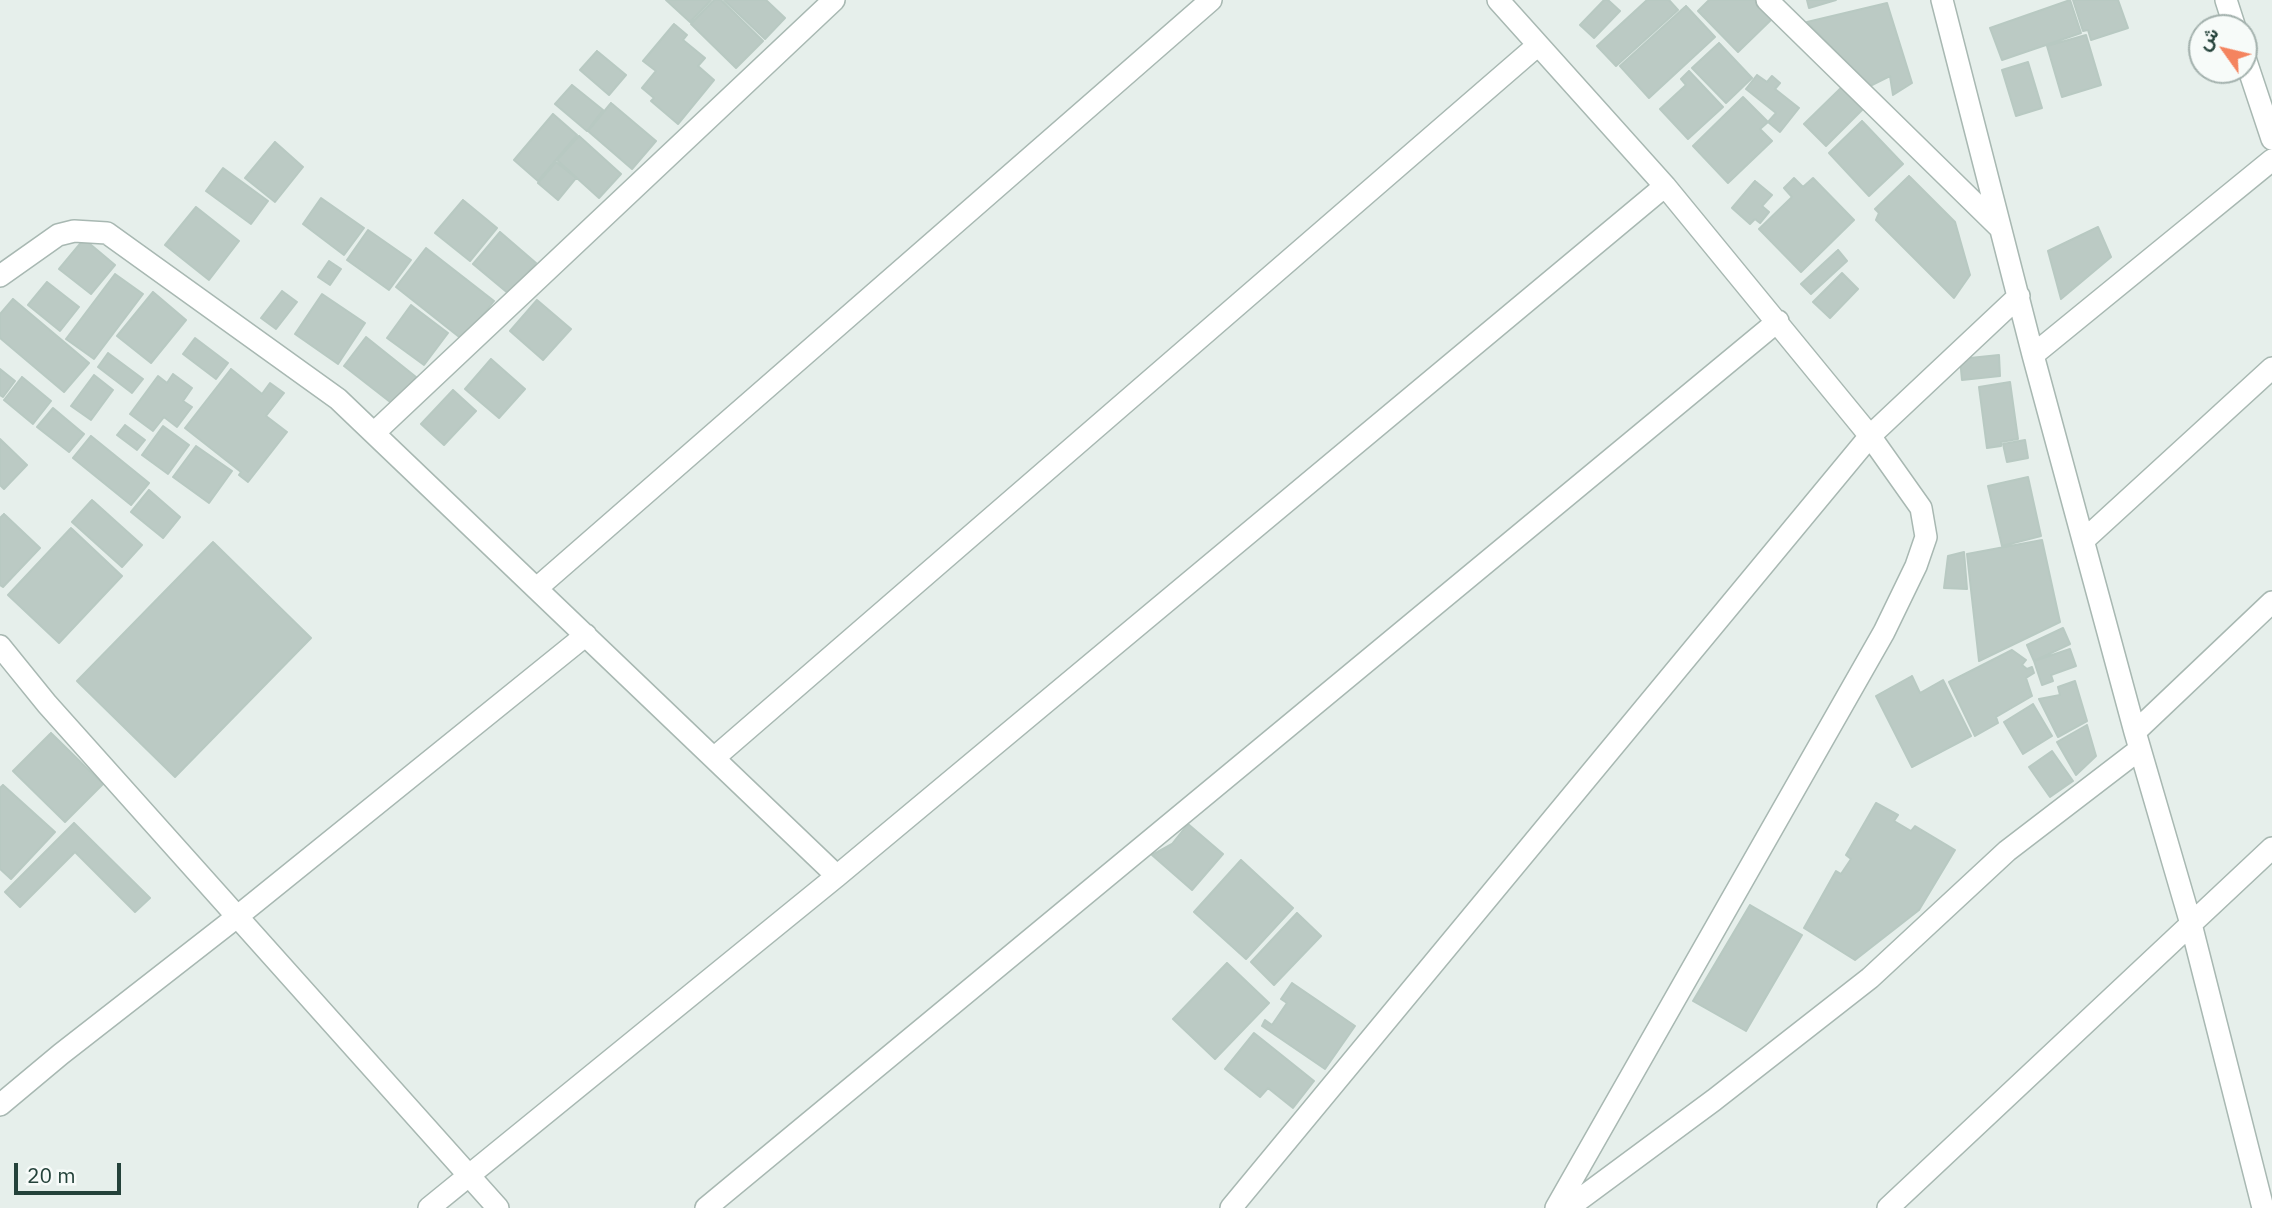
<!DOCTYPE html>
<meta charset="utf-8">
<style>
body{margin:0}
#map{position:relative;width:2272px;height:1208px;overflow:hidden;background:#e6efeb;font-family:"IBM Plex Sans",Vazirmatn,sans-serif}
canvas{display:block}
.north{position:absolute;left:2188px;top:14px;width:70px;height:70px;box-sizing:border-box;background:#f7fbf9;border:2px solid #a3b1ad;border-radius:50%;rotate:304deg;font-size:19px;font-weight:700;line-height:28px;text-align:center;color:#24423a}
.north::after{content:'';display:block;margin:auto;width:24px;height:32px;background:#f4845f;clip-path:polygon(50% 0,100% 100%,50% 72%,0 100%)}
.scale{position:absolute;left:14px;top:1163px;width:107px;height:32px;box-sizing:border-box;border:4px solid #24423a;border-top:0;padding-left:9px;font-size:21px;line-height:24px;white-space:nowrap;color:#24423a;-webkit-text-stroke:5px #f7fbf9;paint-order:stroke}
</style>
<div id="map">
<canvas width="2272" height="1208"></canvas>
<div class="north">ش</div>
<div class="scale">20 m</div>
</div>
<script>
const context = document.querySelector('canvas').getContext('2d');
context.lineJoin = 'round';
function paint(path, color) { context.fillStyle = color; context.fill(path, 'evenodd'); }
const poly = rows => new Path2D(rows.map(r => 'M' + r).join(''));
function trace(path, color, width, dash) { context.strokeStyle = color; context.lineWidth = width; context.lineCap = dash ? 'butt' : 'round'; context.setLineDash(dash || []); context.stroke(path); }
const building = poly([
 [666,0,711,0,690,22,666,0],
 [714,0,721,0,763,41,736,68,691,24,714,0],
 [724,0,766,0,785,18,765,39,724,0],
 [1604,0,1608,0,1620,11,1594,38,1580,25,1604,0],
 [1647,0,1669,0,1678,10,1616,66,1597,46,1647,0],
 [1709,0,1758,0,1774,17,1738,52,1698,11,1709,0],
 [1807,0,1836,0,1809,8,1807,0],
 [2070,0,2081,33,2002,60,1990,28,2070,0],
 [2073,0,2118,0,2128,28,2091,40,2088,30,2083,31,2073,0],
 [1887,3,1912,83,1893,95,1890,76,1870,86,1807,22,1887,3],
 [1686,6,1715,37,1649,98,1620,66,1686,6],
 [674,24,687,35,683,40,705,58,698,66,714,80,678,124,651,101,654,98,642,88,656,71,643,61,674,24],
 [2086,35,2101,85,2062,97,2047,46,2086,35],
 [1719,43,1752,78,1726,103,1692,68,1719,43],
 [597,51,626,75,609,95,580,70,597,51],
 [2028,62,2042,108,2016,116,2002,70,2028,62],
 [1689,71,1723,107,1688,139,1660,109,1686,85,1681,79,1689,71],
 [1757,75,1767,82,1772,76,1780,83,1775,89,1799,108,1780,132,1768,122,1776,113,1746,89,1757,75],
 [1845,84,1866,106,1826,146,1804,124,1845,84],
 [572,85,603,110,587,131,555,104,572,85],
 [1743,97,1768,122,1760,129,1772,141,1728,183,1693,146,1743,97],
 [611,103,656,141,632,169,588,131,611,103],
 [553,114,577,135,538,181,514,160,553,114],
 [1862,121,1903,164,1869,196,1829,153,1862,121],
 [579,136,621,174,599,198,557,160,579,136],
 [275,142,303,167,275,202,245,178,275,142],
 [556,162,576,178,558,200,538,183,556,162],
 [223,168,268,201,251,224,206,191,223,168],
 [1909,176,1955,222,1970,275,1954,298,1876,220,1879,213,1875,209,1909,176],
 [1794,178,1803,187,1813,178,1854,220,1801,272,1759,229,1792,197,1784,188,1794,178],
 [1755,181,1772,195,1762,206,1769,212,1760,223,1755,219,1750,224,1732,208,1755,181],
 [321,198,364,228,344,255,303,224,321,198],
 [463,200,497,228,470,261,435,233,463,200],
 [196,207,239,241,209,280,165,245,196,207],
 [2098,227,2111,257,2061,299,2048,251,2098,227],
 [368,230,411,260,389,290,347,260,368,230],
 [500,232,536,263,509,294,473,264,500,232],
 [84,239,115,265,91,294,59,269,84,239],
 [426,248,494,301,463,340,396,287,426,248],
 [1838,250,1847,261,1811,294,1801,284,1838,250],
 [329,261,341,269,330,285,318,277,329,261],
 [1842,273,1858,289,1830,318,1813,302,1842,273],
 [115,274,143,294,94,359,66,339,115,274],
 [47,282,79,307,60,331,28,305,47,282],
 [282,291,297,302,276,329,261,318,282,291],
 [153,292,186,320,151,363,117,336,153,292],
 [322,294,365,323,338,364,295,334,322,294],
 [13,299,89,363,64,392,0,338,0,314,13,299],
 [537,300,571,329,543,360,510,331,537,300],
 [411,305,448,333,424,365,387,338,411,305],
 [366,337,416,377,394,405,344,366,366,337],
 [195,338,228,363,216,379,183,354,195,338],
 [108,353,143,379,132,393,98,367,108,353],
 [1999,355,2000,376,1962,380,1960,359,1999,355],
 [491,359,525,389,499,418,465,389,491,359],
 [0,369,15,381,3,397,0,395,0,369],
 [231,369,262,394,270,383,284,393,266,416,287,432,248,482,239,475,241,472,185,428,231,369],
 [173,374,192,388,183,401,192,407,177,427,164,417,153,431,130,414,158,376,167,383,173,374],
 [94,375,113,390,91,420,71,406,94,375],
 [22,377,51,401,33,424,4,400,22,377],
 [2010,382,2018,439,2001,442,2001,446,1987,448,1979,387,2010,382],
 [453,390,476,411,444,445,421,424,453,390],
 [53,408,84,434,69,452,37,427,53,408],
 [125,425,145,440,137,450,117,435,125,425],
 [163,426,189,445,168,474,142,455,163,426],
 [91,436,149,483,131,505,73,458,91,436],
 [0,439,27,465,4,489,0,485,0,439],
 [2025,440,2028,458,2007,462,2003,444,2025,440],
 [196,446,232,471,209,503,173,477,196,446],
 [2028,477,2041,536,2002,546,1988,486,2028,477],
 [149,490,180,517,163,538,131,512,149,490],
 [92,500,142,545,122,567,72,522,92,500],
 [4,514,40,548,3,587,0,585,0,518,4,514],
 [71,528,122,576,59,643,8,595,71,528],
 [2042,540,2060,622,1979,661,1967,554,2042,540],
 [213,542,311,638,175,777,77,681,213,542],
 [1964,552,1967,589,1944,588,1948,556,1964,552],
 [2063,628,2070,644,2034,661,2027,645,2063,628],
 [2070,649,2076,666,2051,675,2053,681,2042,685,2034,661,2070,649],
 [2012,650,2026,660,2022,665,2027,669,2032,667,2034,673,2026,678,2032,696,1996,717,1998,723,1975,736,1949,682,2012,650],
 [1912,676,1920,693,1943,680,1971,736,1912,767,1876,696,1912,676],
 [2075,681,2087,721,2058,737,2039,699,2060,695,2058,687,2075,681],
 [2033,704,2052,736,2023,754,2004,722,2033,704],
 [2087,725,2096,756,2076,775,2057,742,2087,725],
 [51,733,103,784,65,822,13,771,51,733],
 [2052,751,2073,781,2050,797,2029,767,2052,751],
 [3,785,55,832,11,879,0,869,0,788,3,785],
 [1876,803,1898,815,1894,821,1911,831,1915,826,1955,850,1919,910,1855,960,1804,928,1836,871,1841,874,1851,859,1846,855,1876,803],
 [74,823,150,898,135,912,75,852,20,907,5,892,74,823],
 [1188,824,1223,854,1192,890,1152,855,1172,844,1188,824],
 [1241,860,1293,908,1246,959,1194,912,1241,860],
 [1750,905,1802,935,1746,1031,1693,1001,1750,905],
 [1297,913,1321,936,1274,985,1251,962,1297,913],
 [1227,963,1269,1003,1215,1059,1173,1019,1227,963],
 [1292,983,1355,1026,1325,1069,1262,1026,1265,1020,1272,1025,1287,1003,1281,999,1292,983],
 [1254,1033,1314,1081,1293,1108,1268,1088,1260,1097,1225,1069,1254,1033]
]);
const street = poly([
 [1498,0,1665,186,1870,436,2019,296],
 [1767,0,2000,228],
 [1942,0,2033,355,2135,732,2191,924,2263,1208],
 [2226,0,2235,28],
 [2244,55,2272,139],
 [0,276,58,235,74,231,107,233,338,399,837,876],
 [2033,355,2272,160],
 [374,433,834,0],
 [2084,540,2272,368],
 [537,588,1211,0],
 [0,646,47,704,498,1208],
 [2135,732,2272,602],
 [714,758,1538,45],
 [0,1105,61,1054,238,916,586,635],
 [429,1208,837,876,1665,186],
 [706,1208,1778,321],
 [1231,1208,1870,436,1921,508,1926,537,1916,566,1884,632,1556,1208],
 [1568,1208,1714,1100,1870,978,2007,851,2140,749],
 [1888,1208,2272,848]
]);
paint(building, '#bbcac4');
trace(building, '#b8c9c2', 2);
trace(street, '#a8b8b2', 24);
trace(street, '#fff', 21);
</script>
